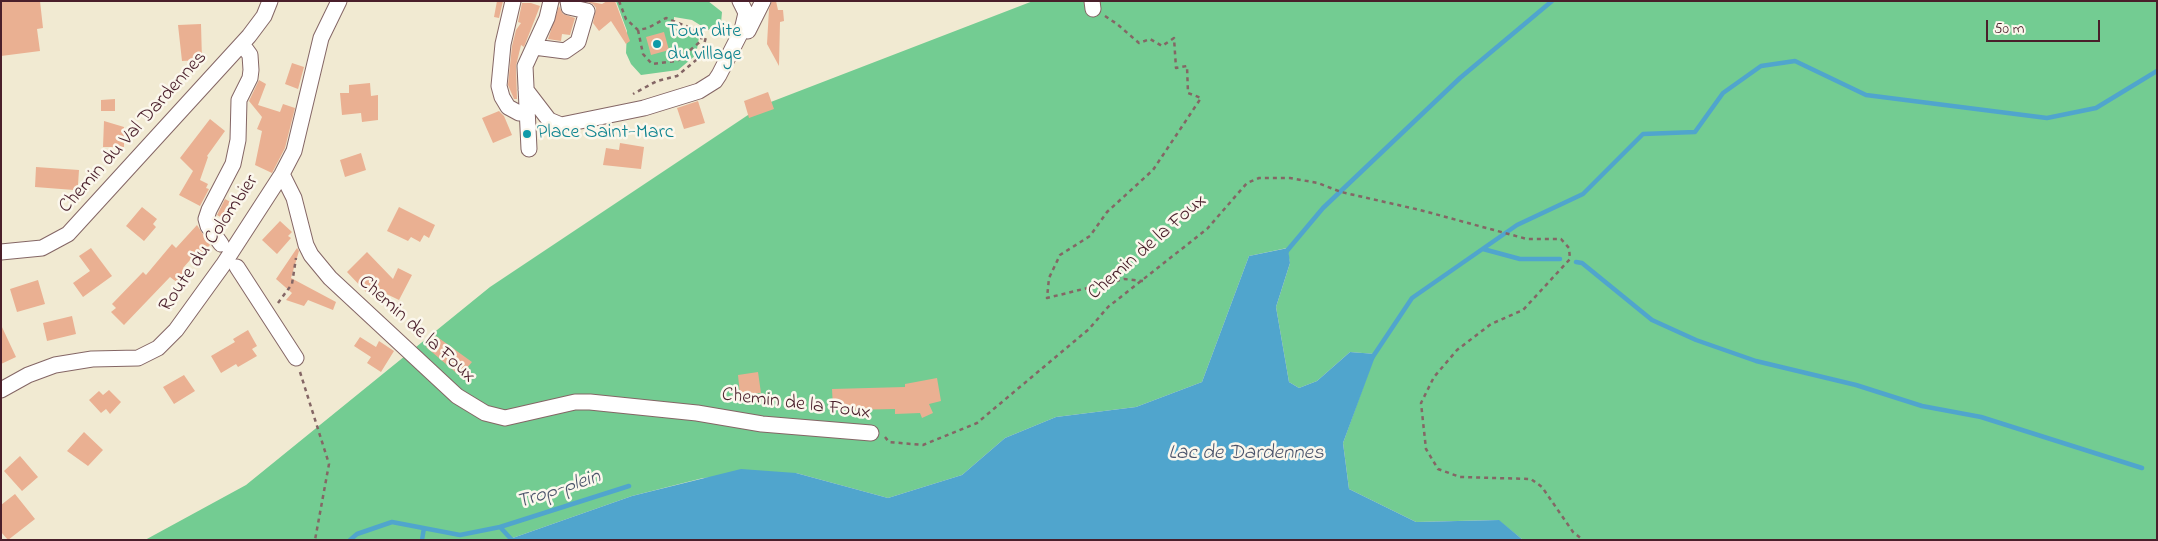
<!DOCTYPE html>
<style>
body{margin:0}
#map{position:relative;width:2158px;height:541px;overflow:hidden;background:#f1ead2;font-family:"Indie Flower",sans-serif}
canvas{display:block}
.frame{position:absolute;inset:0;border:2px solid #4a1f2b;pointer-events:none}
.scale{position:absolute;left:1986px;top:20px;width:114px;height:22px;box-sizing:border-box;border:2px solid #4a1f2b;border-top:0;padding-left:6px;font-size:15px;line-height:18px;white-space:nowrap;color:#4a1f2b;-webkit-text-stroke:4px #fbf7ec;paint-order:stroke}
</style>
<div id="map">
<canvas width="2158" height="541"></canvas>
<div class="frame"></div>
<div class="scale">50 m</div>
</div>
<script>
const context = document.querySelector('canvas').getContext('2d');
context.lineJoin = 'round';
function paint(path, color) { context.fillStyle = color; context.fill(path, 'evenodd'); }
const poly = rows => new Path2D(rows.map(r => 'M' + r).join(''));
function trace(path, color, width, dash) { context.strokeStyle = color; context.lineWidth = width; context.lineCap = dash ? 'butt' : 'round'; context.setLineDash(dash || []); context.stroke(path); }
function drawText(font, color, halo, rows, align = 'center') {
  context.font = font + ' "Indie Flower",sans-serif'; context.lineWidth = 5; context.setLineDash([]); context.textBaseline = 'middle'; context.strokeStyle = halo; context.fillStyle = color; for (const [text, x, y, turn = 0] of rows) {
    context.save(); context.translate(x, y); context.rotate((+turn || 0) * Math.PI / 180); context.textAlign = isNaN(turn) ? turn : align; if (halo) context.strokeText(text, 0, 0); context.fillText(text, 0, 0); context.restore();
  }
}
const green = poly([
 [616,1,708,1,722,12,721,23,708,30,692,20,674,17,674,28,699,37,696,55,678,70,641,75,631,64,626,53,627,31],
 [1033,1,2157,1,2157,540,1523,540,1498,520,1416,522,1349,489,1343,443,1375,354,1350,352,1317,381,1299,388,1289,382,1276,307,1290,263,1287,248,1249,256,1202,382,1136,407,1056,417,1005,438,962,475,888,498,796,473,703,478,632,496,507,540,145,540,246,485,490,287,763,105]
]);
const water = poly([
 [1288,248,1290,263,1276,307,1289,382,1299,388,1317,381,1350,352,1376,354,1343,443,1349,489,1416,522,1499,520,1523,540,507,540,632,496,741,469,796,473,888,498,962,475,1005,438,1056,417,1136,407,1202,382,1249,256]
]);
const stream = poly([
 [1483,249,1520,259,1560,259],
 [1286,252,1323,208,1460,78,1552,1],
 [1576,262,1582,263,1652,320,1696,340,1756,361,1856,385,1922,406,1981,417,2142,468],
 [1372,358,1412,298,1517,225,1583,194,1643,134,1695,132,1723,93,1761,66,1795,61,1866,95,2047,118,2096,108,2157,71],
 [500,527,629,486],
 [350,540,357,534,392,522,460,535,500,527,512,540],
 [422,540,424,528]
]);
const building = poly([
 [1,1,40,1,43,28,37,29,40,51,1,56],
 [497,1,503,1,499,18,494,17],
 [586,1,602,4,607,1,615,1,630,41,626,44,611,21,599,31,593,23,596,8,593,4],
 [772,1,776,1,778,10,783,10,784,21,780,22,779,66,767,44,769,9],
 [522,3,531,3,540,6,524,47,521,45,516,66,517,99,514,99,508,85,512,46,516,30,521,23,518,22],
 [559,6,563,14,575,18,570,35,562,34,561,41,548,39],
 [201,24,202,60,182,61,178,25],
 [664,32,669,50,651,55,646,37],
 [292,63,304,67,298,89,285,84],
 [259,80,266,84,258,105,280,112,283,104,295,108,285,148,272,173,255,165,262,131,257,129,262,117,249,101],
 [370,83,371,96,378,95,378,120,362,122,361,113,342,115,340,93,349,93,349,85],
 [768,92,774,109,749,118,744,101],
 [115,99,115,111,101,111,101,100],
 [698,101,705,123,684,129,677,108],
 [499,111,504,116,512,135,493,143,482,118],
 [210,119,225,131,207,156,208,157,200,180,208,184,206,188,209,189,200,206,179,195,193,171,180,158],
 [104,121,124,127,124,147,103,147],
 [620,143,644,147,641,169,603,165,606,148,619,150],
 [361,153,366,170,345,177,340,160],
 [36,167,79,170,78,185,74,190,35,187],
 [225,199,238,206,229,222,217,215],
 [142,207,157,219,153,224,156,227,144,241,126,226],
 [399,207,435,225,429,238,424,235,420,242,411,237,408,241,387,231],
 [280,221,292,232,288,236,291,238,277,254,262,240],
 [197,225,210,245,202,254,198,251,183,268,191,275,182,286,170,277,124,325,111,312,116,308,112,304,143,272,146,275,172,244,176,248],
 [91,248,112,276,83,297,73,283,90,271,79,256],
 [297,248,299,251,291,278,336,302,333,310,308,300,304,306,286,300,292,293,276,279],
 [367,252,393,279,398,268,412,275,399,300,372,287,367,293,347,272],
 [38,280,45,304,17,312,10,289],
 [72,316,76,334,47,341,43,323],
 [1,325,16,357,1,364],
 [248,330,257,346,252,349,257,356,238,367,236,364,221,373,211,356,235,342,233,339],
 [436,336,472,362,460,376,426,347],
 [360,337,376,347,379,341,394,351,381,372,367,363,371,357,354,346],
 [758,372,761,393,740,395,738,375],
 [184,375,195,391,174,404,163,387],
 [937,378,941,401,929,404,933,413,922,418,920,413,895,414,895,409,848,410,848,408,833,408,832,389,905,387,905,384],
 [109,390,121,402,110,414,106,409,101,413,89,400,99,391,103,395],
 [84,432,103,450,88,466,67,451],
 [20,456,38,477,22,491,4,471],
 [15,494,35,519,8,540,1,532,1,505]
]);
const path = poly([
 [619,1,626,19,638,30,648,28,666,18,691,28,706,37,701,56,677,76,657,81,633,94],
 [1105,16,1117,24,1139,43,1150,39,1162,46,1174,38,1176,68,1187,66,1188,93,1201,98,1153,170,1107,212,1090,236,1060,255,1049,278,1047,298,1124,279,1143,281],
 [638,30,643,54,652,64,677,61,701,41,702,34],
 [278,303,292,284,296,258],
 [300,372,329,464,315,540],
 [885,437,889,442,923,445,977,423,1089,329,1108,307,1207,229,1247,183,1259,178,1290,178,1318,183,1341,192,1420,210,1527,239,1561,239,1569,248,1570,259,1523,310,1491,324,1457,350,1434,377,1421,403,1426,449,1438,469,1460,477,1531,479,1542,487,1573,532,1583,540]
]);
const minor = poly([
 [513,1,503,44,499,86,502,97,508,107,519,113,526,111],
 [1092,1,1093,9],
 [748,31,763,1],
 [534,47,565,51,578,42,587,11,569,7,568,1],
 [526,90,549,120,561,125,644,108,699,91,715,81,719,75,742,30,746,13,740,1],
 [529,149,525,66,547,18,551,1],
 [282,174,294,198,306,245,311,255,330,278,457,396,485,413,505,418,575,402,590,402,697,413,762,424,871,433],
 [221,244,208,226,206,219,209,210,233,164,238,140,239,100,250,78,251,70,250,55,242,44],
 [1,252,42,248,68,234,249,36,264,16,270,1],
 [237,267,296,358],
 [1,390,28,375,55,365,92,359,138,358,158,348,176,330,223,265,282,174,294,151,321,38,339,1]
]);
const markers = [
 [657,44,5,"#0f9aa8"],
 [527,134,5,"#0f9aa8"]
];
const cultureNames = [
 ["Tour dite",667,33],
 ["du village",667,56],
 ["Place Saint-Marc",537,134]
];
const streetNames = [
 ["Chemin du Val Dardennes",134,133,-48],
 ["Route du Colombier",210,244,-56],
 ["Chemin de la Foux",1148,248,-41],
 ["Chemin de la Foux",416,330,42],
 ["Chemin de la Foux",796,405,7]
];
const waterNames = [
 ["Lac de Dardennes",1246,455],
 ["Trop-plein",559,491,-18]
];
paint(green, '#73cc92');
paint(water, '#50a5cd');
trace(stream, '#50a5cd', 4.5);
paint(building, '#eab092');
trace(minor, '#846665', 17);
trace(path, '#846665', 2.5, [4, 4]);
trace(minor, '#fff', 15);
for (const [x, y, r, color] of markers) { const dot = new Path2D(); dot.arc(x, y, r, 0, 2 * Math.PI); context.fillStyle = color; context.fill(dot); trace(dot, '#fbf7ec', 2); }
drawText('20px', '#0d838f', '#fbf7ec', cultureNames, 'left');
drawText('20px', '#4a1f2b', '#fbf7ec', streetNames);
drawText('italic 21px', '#4c556c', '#fbf7ec', waterNames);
</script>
